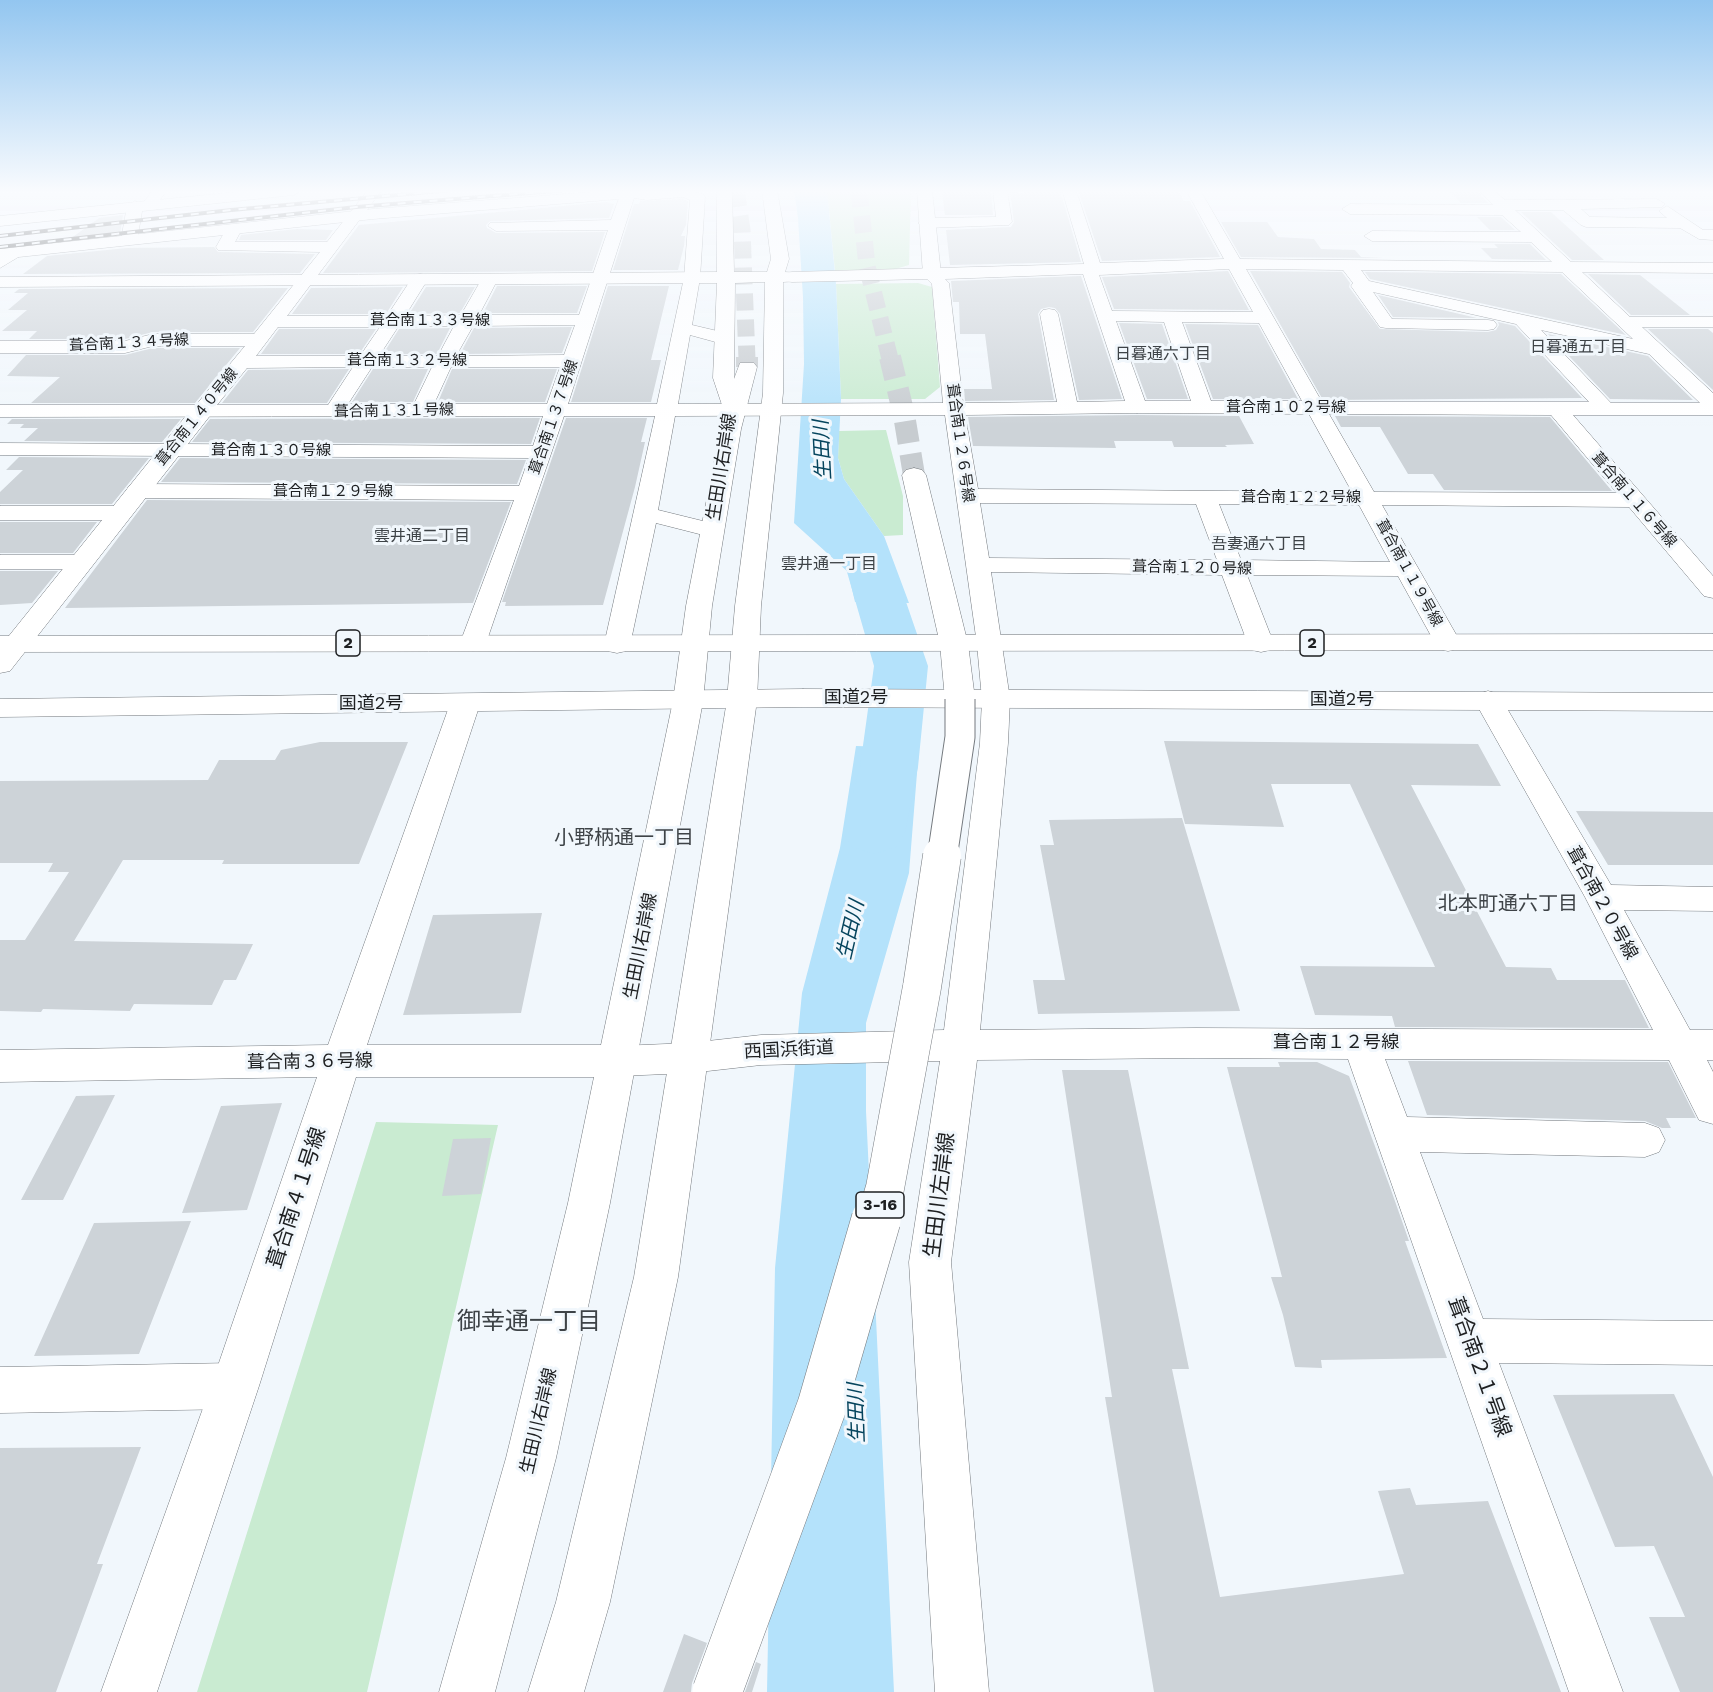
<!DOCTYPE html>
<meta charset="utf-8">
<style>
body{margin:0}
canvas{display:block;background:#f1f7fc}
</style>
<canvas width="1713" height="1692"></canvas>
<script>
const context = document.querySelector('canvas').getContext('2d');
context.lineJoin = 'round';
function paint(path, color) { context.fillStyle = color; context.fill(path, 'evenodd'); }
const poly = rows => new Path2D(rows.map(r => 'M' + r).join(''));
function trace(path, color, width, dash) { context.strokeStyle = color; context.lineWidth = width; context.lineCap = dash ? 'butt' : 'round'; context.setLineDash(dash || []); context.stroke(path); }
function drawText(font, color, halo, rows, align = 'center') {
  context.font = font + ' "Work Sans","Noto Sans JP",sans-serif'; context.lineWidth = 6; context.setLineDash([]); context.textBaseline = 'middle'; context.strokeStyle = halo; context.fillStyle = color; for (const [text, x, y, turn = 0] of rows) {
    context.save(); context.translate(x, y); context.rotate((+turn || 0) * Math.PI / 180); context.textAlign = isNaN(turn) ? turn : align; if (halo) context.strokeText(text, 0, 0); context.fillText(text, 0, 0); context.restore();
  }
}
const green = poly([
 [827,190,911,190,909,265,892,270,835,271],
 [918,283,932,287,940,387,925,399,841,399,836,284],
 [886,430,903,496,903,535,884,536,844,479,838,458,839,431],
 [376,1122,498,1125,367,1692,197,1692]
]);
const water = poly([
 [794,190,827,190,836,284,841,399,838,458,844,479,884,536,909,603,855,602,848,572,794,523,804,364,803,297,798,218],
 [856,746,919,748,909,873,866,1023,866,1111,894,1692,767,1692,775,1268,802,993,840,848]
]);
const river = poly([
 [842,514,859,518,893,564,928,666,918,767,905,832,896,847,874,854,852,847,843,832,860,767,874,666,845,565,819,528,825,518,842,514]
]);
const building = poly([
 [1024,190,1060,190,1081,262,950,265,946,230,1011,227,1014,222,1010,192,1024,193],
 [1078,190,1178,190,1184,201,1190,201,1220,257,1102,261],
 [1448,190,1476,190,1488,203,1461,203],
 [942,192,991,192,993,215,945,215],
 [683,199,688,201,686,225,681,236,685,236,684,246,678,270,613,270,634,204,639,204,640,201],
 [606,202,614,204,609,218,490,221,486,225,487,228,496,233,605,232,592,271,323,273,359,225],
 [1521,212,1551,212,1604,260,1572,260],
 [123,215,120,234,70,239,99,218],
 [1477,217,1501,217,1515,230,1490,230],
 [1221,222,1267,222,1278,237,1314,239,1321,249,1355,250,1361,257,1382,258,1241,257],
 [297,229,333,230,326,240,239,240,241,235],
 [1494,244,1530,244,1546,260,1492,259,1481,248,1498,248],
 [214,247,218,252,315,254,300,273,23,274,47,256,127,248],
 [1228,271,1249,310,1114,309,1102,277],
 [1250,271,1342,272,1350,283,1349,287,1380,329,1488,332,1496,330,1499,325,1498,322,1515,326,1582,398,1323,400],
 [1365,272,1561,274,1626,335,1370,279],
 [1588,274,1640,275,1690,315,1631,315],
 [1081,276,1122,399,1079,400,1060,314,1055,308,1049,307,1041,309,1038,314,1054,400,965,401,964,389,992,389,985,334,960,334,959,302,953,302,951,281],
 [497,286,587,286,577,313,483,313],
 [608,286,669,286,651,360,661,360,651,402,571,402],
 [403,287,386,314,292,314,311,288],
 [426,287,475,287,460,313,409,314],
 [288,288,253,332,153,332,125,339,29,339,37,331,2,331,27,310,8,310,28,293,14,293,19,289],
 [1378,295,1477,318,1393,317],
 [1119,323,1162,324,1188,399,1147,399],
 [1185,324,1258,325,1298,399,1213,399],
 [572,327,562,353,460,354,474,328],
 [450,328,437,354,383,354,399,329],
 [279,329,376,329,359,354,261,354],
 [1648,329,1708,329,1713,333,1713,390],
 [1548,334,1648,356,1693,400,1610,399],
 [153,348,240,348,195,403,31,403,60,377,7,376,26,355,125,355],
 [349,369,327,403,222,403,248,370],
 [373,369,428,369,413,402,352,402],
 [452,369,557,369,545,402,438,402],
 [1137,415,1239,416,1254,444,1225,445,1227,447,1174,447,1172,441,1114,441,1116,448,973,446,968,417],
 [1335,416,1550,417,1612,491,1444,490,1433,474,1408,474,1380,427,1341,427],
 [540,418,531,444,192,442,210,419],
 [566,418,647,418,641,442,645,442,635,487,603,605,505,606,506,602,502,602],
 [12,419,181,419,162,442,24,441,38,428,20,428,24,424,7,424],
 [19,457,149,458,112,504,0,504,0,492,23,470,6,470],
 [180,458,526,460,517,484,161,482],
 [147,500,511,502,473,603,65,608],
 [0,522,97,522,73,553,0,553],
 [0,571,58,571,32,603,0,605],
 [1164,741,1478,744,1501,786,1411,785,1506,967,1551,968,1557,980,1625,980,1649,1028,1395,1027,1392,1016,1315,1015,1300,966,1435,967,1350,784,1271,784,1284,827,1185,824],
 [320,742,408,742,359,864,222,864,224,860,123,860,74,941,253,944,236,980,224,980,212,1005,134,1004,130,1011,43,1009,41,1012,0,1011,0,940,25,940,69,872,48,872,53,863,0,863,0,781,208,780,219,760,275,760,281,750],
 [1576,811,1713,812,1713,865,1608,865],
 [1182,818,1240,1011,1038,1014,1033,980,1065,980,1040,845,1054,845,1049,820],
 [542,913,521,1013,403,1015,433,915],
 [1408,1061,1668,1062,1696,1118,1666,1118,1671,1128,1662,1128,1645,1121,1427,1115],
 [1278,1062,1317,1062,1349,1076,1390,1187,1409,1241,1405,1241,1447,1358,1321,1360,1322,1368,1295,1367,1283,1315,1271,1277,1282,1277,1227,1067,1280,1067],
 [1062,1070,1128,1070,1189,1369,1172,1369,1220,1597,1404,1574,1378,1491,1410,1488,1416,1505,1488,1501,1561,1692,1154,1692,1105,1397,1112,1397],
 [115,1095,63,1200,21,1200,76,1096],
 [282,1103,247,1210,182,1213,221,1106],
 [491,1138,481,1194,442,1196,453,1139],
 [191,1221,139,1354,34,1356,94,1223],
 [1674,1394,1713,1477,1713,1692,1680,1692,1649,1617,1685,1617,1654,1546,1615,1547,1553,1395],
 [141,1447,97,1564,103,1564,56,1692,0,1692,0,1448],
 [684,1634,707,1643,692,1683,691,1692,663,1692],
 [756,1662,761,1664,752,1692,745,1692]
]);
const secondaryTunnelFar1 = poly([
 [736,190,742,230,747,359],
 [859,190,867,266,890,359]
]);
const secondaryTunnel = poly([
 [747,357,747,367],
 [890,357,904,415,914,475]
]);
const street = poly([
 [153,190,167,190,155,207,145,207,142,204,153,190],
 [368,190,382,190,287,316,387,316,414,275,420,274,426,275,428,279,405,316,461,315,484,275,490,274,496,275,498,279,479,315,579,315,608,230,496,231,488,226,490,223,611,220,622,190,647,192,687,190,703,194,705,197,700,278,692,325,730,334,732,338,730,342,723,344,690,335,678,404,943,403,932,284,927,279,792,282,786,281,784,277,786,273,792,272,1084,264,1062,190,1076,190,1100,263,1224,259,1186,190,1200,190,1240,259,1552,262,1531,242,1372,241,1364,236,1372,231,1521,232,1502,215,1350,214,1342,209,1350,204,1493,205,1478,190,1493,190,1505,200,1657,199,1665,204,1662,207,1581,209,1590,217,1667,218,1659,211,1667,206,1703,230,1713,230,1713,240,1699,239,1680,228,1586,227,1581,225,1563,210,1515,210,1571,262,1713,263,1713,273,1582,272,1630,317,1713,317,1713,327,1642,327,1713,393,1713,415,1573,415,1713,576,1713,598,1704,596,1629,507,1382,505,1461,643,1457,649,1448,651,1439,649,1435,643,1398,576,1247,575,1274,644,1270,650,1261,652,1252,650,1248,644,1222,575,991,572,1010,699,1008,743,980,1030,1196,1028,1653,1030,1585,897,1474,700,1478,694,1488,691,1498,694,1502,700,1611,885,1713,887,1713,911,1624,910,1690,1030,1713,1030,1713,1060,1707,1060,1713,1072,1713,1124,1699,1120,1669,1060,1385,1059,1407,1117,1645,1123,1659,1128,1665,1140,1659,1152,1645,1157,1420,1152,1483,1319,1713,1321,1713,1365,1499,1363,1623,1692,1569,1692,1348,1059,1196,1058,977,1060,951,1262,989,1692,935,1692,909,1262,940,1061,761,1065,690,1073,619,1076,606,1072,600,1061,606,1050,619,1046,690,1043,761,1035,944,1030,980,743,982,699,977,644,945,415,675,416,658,510,719,525,723,530,719,535,711,537,656,523,630,645,626,651,617,653,608,651,604,645,655,416,564,416,486,643,482,649,473,651,464,649,460,643,514,500,137,498,129,496,126,491,129,486,137,484,519,486,529,458,0,455,0,443,533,446,543,416,0,417,0,405,196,405,245,346,153,346,125,353,0,353,0,341,125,341,153,334,254,334,320,252,218,250,216,247,228,226,240,226,242,229,235,242,327,242,368,190],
 [683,197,690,200,684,278,657,404,568,404,634,198,647,200,683,197],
 [1229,269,1253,312,1112,311,1099,275,1229,269],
 [1246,269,1343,270,1353,283,1351,286,1380,327,1386,328,1488,330,1494,329,1497,325,1494,321,1488,320,1392,319,1373,292,1516,324,1589,402,1322,402,1246,269],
 [1361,270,1562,272,1633,339,1369,281,1361,270],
 [1083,274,1125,401,1077,402,1058,314,1055,310,1049,309,1043,310,1040,314,1057,402,963,403,949,283,945,279,1083,274],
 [1116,321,1164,322,1191,401,1145,401,1116,321],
 [1182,322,1259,323,1302,401,1211,401,1182,322],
 [575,325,564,355,456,356,473,326,575,325],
 [454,326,438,356,379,356,398,327,454,326],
 [278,327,380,327,360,356,256,356,278,327],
 [1541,330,1649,354,1700,403,1611,403,1541,330],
 [353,367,328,405,217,405,247,368,353,367],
 [372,367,432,367,414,404,348,404,372,367],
 [451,367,560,367,547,404,434,404,451,367],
 [1137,413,1309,414,1352,492,978,489,965,415,1137,413],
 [1329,414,1551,415,1617,493,1374,492,1329,414],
 [980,503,1196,504,1217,560,989,558,980,503],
 [1219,504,1359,505,1390,562,1241,560,1219,504],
 [993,190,1007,190,1012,222,1009,225,926,228,918,223,926,218,996,217,993,190],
 [135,201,143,206,137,240,129,245,121,240,127,206,135,201],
 [14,248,22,253,20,256,0,268,0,255,14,248],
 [0,506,120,506,128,508,131,513,128,518,120,520,0,520,0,506],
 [0,555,81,555,90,557,93,562,90,567,81,569,0,569,0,555],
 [235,1363,251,1370,258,1386,251,1402,235,1409,0,1413,0,1367,235,1363]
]);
const secondary = poly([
 [255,190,302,190,294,195,0,226,0,216,255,190],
 [617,190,676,190,668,195,373,219,0,259,0,249,373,209,617,190],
 [717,190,732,190,734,272,767,272,771,259,762,190,777,190,789,259,785,272,798,273,801,277,798,281,783,282,783,393,761,606,757,700,678,1277,610,1602,584,1692,528,1692,556,1602,634,1277,727,700,735,606,763,393,765,282,735,283,734,379,740,363,754,363,757,367,741,429,712,606,703,701,637,1058,638,1061,635,1067,610,1203,556,1458,495,1692,439,1692,506,1458,568,1203,594,1077,356,1077,259,1386,157,1692,101,1692,211,1386,317,1077,0,1082,0,1050,328,1045,450,704,455,698,465,695,475,698,480,704,367,1045,601,1045,673,701,686,606,724,411,713,378,717,283,0,287,0,277,717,272,717,190],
 [917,190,932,190,941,274,938,278,932,279,926,278,923,274,917,190],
 [201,406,209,407,212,412,209,417,10,671,0,673,0,647,193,407,201,406],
 [914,468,922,470,926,475,968,644,975,699,970,705,960,708,950,705,945,699,940,644,902,475,906,470,914,468]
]);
const highway = poly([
 [1713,634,1713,650,0,652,0,636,1713,634],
 [803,689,1713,693,1713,711,803,707,0,717,0,699,803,689]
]);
const rail = poly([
 [0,236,231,210,452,190],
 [0,247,356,207,567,190]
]);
const highwayBridgeFar2 = poly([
 [942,858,960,737,960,699]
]);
const highwayBridgeFar1 = poly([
 [875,1222,885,1188,922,987,942,856]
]);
const highwayBridge = poly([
 [717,1692,822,1406,876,1220]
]);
const farStreetnames = [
 ["葺合南１３３号線",430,321],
 ["葺合南１３４号線",129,343,-3],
 ["葺合南１３２号線",407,361],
 ["葺合南１０２号線",1286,408],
 ["葺合南１３１号線",394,411,-1],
 ["葺合南１４０号線",197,417,-51],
 ["葺合南１３７号線",554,417,-71],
 ["葺合南１２６号線",960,443,82],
 ["葺合南１３０号線",271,451],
 ["葺合南１２９号線",333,492],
 ["葺合南１２２号線",1301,498],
 ["葺合南１１６号線",1634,500,49],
 ["葺合南１２０号線",1192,568,1],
 ["葺合南１１９号線",1409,573,61]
];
const farNeighbourhoodnames = [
 ["日暮通五丁目",1578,347],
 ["日暮通六丁目",1163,354],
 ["雲井通二丁目",422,536],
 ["吾妻通六丁目",1259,544],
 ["雲井通一丁目",829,564]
];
const shields = [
 [348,643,24],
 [1312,643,24],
 [880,1205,48]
];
const shieldNames = [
 ["2",348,643],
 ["2",1312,643],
 ["3-16",880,1205]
];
const streetNames = [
 ["生田川右岸線",722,467,-81],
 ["国道2号",856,698],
 ["国道2号",1342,700],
 ["国道2号",371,704],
 ["葺合南２０号線",1602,903,61],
 ["生田川右岸線",641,946,-79],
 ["葺合南１２号線",1336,1043],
 ["西国浜街道",789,1050,-3],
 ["葺合南３６号線",310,1062,-1],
 ["生田川右岸線",539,1421,-77]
];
const waterNames = [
 ["生田川",823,450,-93],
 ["生田川",851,930,-77],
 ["生田川",857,1413,-92]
];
const neighbourhoodNames = [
 ["小野柄通一丁目",624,838],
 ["北本町通六丁目",1508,904]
];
const nearStreetnames = [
 ["生田川左岸線",940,1195,-83],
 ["葺合南４１号線",297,1198,-72],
 ["葺合南２１号線",1479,1367,70]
];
const nearNeighbourhoodnames = [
 ["御幸通一丁目",529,1322]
];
paint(green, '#c9ebd1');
paint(water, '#b4e2fb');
paint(river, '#b4e2fb');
paint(building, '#cdd3d8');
trace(secondaryTunnelFar1, '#c7ccd0', 17, [17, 9]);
trace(secondaryTunnel, '#c7ccd0', 22, [22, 11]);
trace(street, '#74797e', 1);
trace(secondary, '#74797e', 1);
trace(highway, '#74797e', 1);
paint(street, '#fff');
paint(secondary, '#fff');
paint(highway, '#fff');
trace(rail, '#3b3e40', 4);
trace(rail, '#f1f7fc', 2, [8]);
trace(highwayBridgeFar2, '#74797e', 31, []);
trace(highwayBridgeFar1, '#74797e', 39, []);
trace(highwayBridge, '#74797e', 50, []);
trace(highwayBridgeFar2, '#fff', 29);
trace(highwayBridgeFar1, '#fff', 38);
trace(highwayBridge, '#fff', 49);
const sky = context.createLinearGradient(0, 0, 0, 426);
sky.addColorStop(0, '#93c6f0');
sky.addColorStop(0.45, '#f9fbfe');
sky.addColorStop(1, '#f9fbfe00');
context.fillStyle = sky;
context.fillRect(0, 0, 1713, 426);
drawText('15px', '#1d1f21', '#f1f7fc', farStreetnames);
drawText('16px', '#3e4347', '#f1f7fc', farNeighbourhoodnames);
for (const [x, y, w] of shields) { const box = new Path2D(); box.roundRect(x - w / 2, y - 13, w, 26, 4.5); context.fillStyle = '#f1f7fc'; context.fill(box); trace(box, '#1d1f21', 1.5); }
drawText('bold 16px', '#1d1f21', null, shieldNames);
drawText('18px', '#1d1f21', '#f1f7fc', streetNames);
drawText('italic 20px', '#05445d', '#f1f7fc', waterNames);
drawText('20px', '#3e4347', '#f1f7fc', neighbourhoodNames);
drawText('21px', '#1d1f21', '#f1f7fc', nearStreetnames);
drawText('24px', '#3e4347', '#f1f7fc', nearNeighbourhoodnames);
</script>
